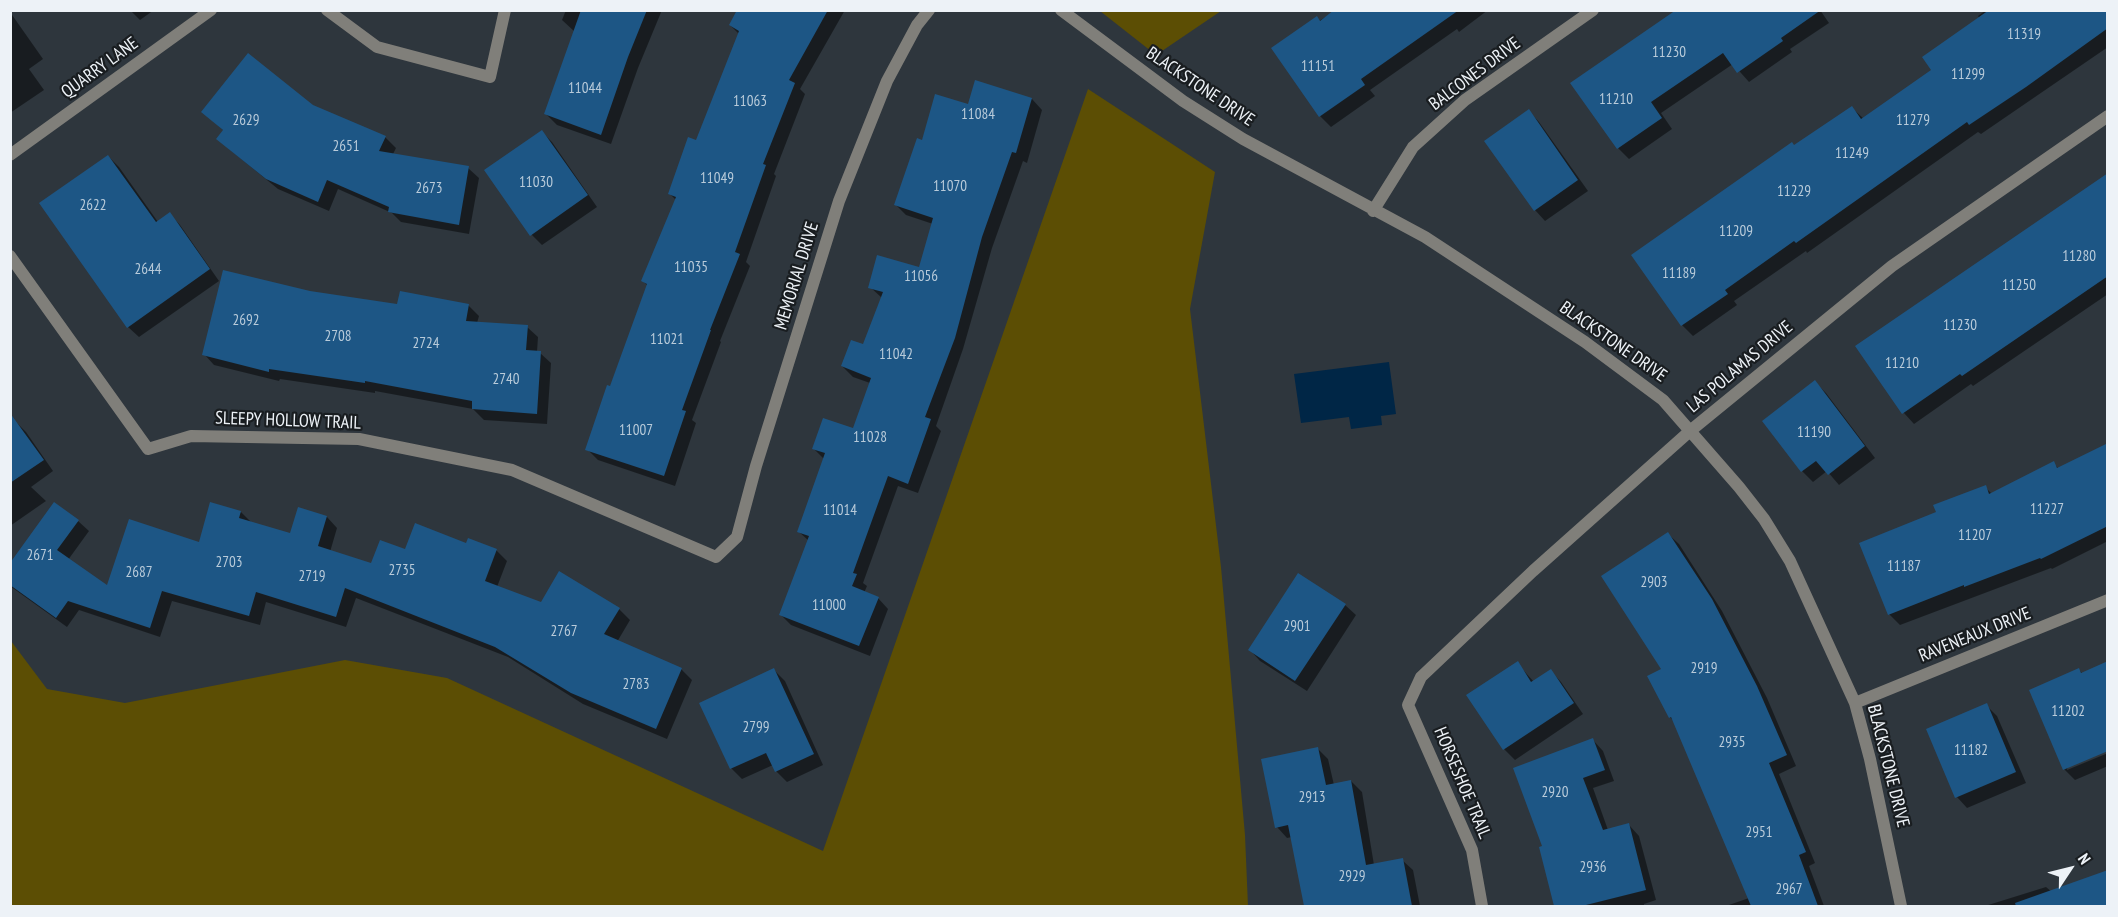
<!DOCTYPE html>
<style>
body{margin:0}
#map{position:relative;width:2118px;height:917px;overflow:hidden;background:#2e363d;font-family:"PT Sans Narrow",sans-serif}
canvas{display:block}
.frame{position:absolute;inset:0;border:12px solid #edf2f7;pointer-events:none}
.north{position:absolute;left:2040px;top:839px;width:60px;height:60px;-webkit-text-stroke:4px #191d20;paint-order:stroke;rotate:55deg;font-size:16px;font-weight:700;line-height:24px;text-align:center;color:#edf2f7}
.north::after{content:'';display:block;margin:auto;width:21px;height:27px;background:#edf2f7;clip-path:polygon(50% 0,100% 100%,50% 72%,0 100%)}
</style>
<div id="map">
<canvas width="2118" height="917"></canvas>
<div class="frame"></div>
<div class="north">N</div>
</div>
<script>
const context = document.querySelector('canvas').getContext('2d');
context.lineJoin = 'round';
function paint(path, color) { context.fillStyle = color; context.fill(path, 'evenodd'); }
const poly = rows => new Path2D(rows.map(r => 'M' + r).join(''));
function trace(path, color, width, dash) { context.strokeStyle = color; context.lineWidth = width; context.lineCap = dash ? 'butt' : 'round'; context.setLineDash(dash || []); context.stroke(path); }
function drawText(font, color, halo, rows, align = 'center') {
  context.font = font + ' "PT Sans Narrow",sans-serif'; context.lineWidth = 4.5; context.setLineDash([]); context.textBaseline = 'middle'; context.strokeStyle = halo; context.fillStyle = color; for (const [text, x, y, turn = 0] of rows) {
    context.save(); context.translate(x, y); context.rotate((+turn || 0) * Math.PI / 180); context.textAlign = isNaN(turn) ? turn : align; if (halo) context.strokeText(text, 0, 0); context.fillText(text, 0, 0); context.restore();
  }
}
const green = poly([
 [1100,11,1221,11,1156,55],
 [1088,89,1215,172,1190,309,1221,567,1245,835,1248,906,11,906,11,641,47,689,125,703,345,660,447,678,823,851]
]);
const water = poly([
 [1389,362,1396,414,1381,416,1382,425,1351,429,1349,417,1301,423,1294,374]
]);
const shadow = poly([
 [130,10,154,10,140,20],
 [566,10,662,10,638,68,611,144,557,125,546,114,575,32,562,20],
 [739,10,845,10,800,89,805,94,774,174,776,176,746,262,750,266,720,341,721,342,692,420,696,423,675,486,598,460,587,449,648,286,643,281,676,200,670,194,697,142,739,34,730,25],
 [1337,10,1488,10,1459,32,1457,29,1370,90,1375,96,1331,127,1320,116,1273,49],
 [1679,10,1820,10,1829,23,1790,49,1792,52,1749,82,1733,64,1661,113,1672,129,1629,159,1618,148],
 [1986,10,2108,10,2108,47,1981,134,1978,132,1807,253,1806,251,1734,301,1737,305,1693,336,1682,325,1633,255,1852,108,1864,119,1933,71,1980,19,1978,16],
 [10,12,43,59,29,69,44,90,10,113],
 [1032,99,1042,110,1027,163,1023,161,992,248,963,349,936,426,941,431,918,493,898,486,863,583,867,586,864,593,878,598,888,609,870,656,791,625,780,614,809,541,798,531,824,459,813,448,854,430,870,383,853,377,842,366,864,346,882,298,870,287,920,269,933,224,906,215,895,204,923,142,969,106],
 [312,106,385,137,396,148,393,154,468,168,479,178,469,234,401,222,392,213,338,189,329,211,278,189,229,149,224,131,203,112],
 [1529,111,1539,122,1588,191,1545,221,1535,210],
 [542,132,552,142,597,207,542,245,532,235],
 [108,156,119,167,158,222,170,214,180,225,219,281,139,337,128,327],
 [2108,174,2108,294,1973,386,1971,384,1914,424,1904,413,1857,346],
 [310,293,399,306,468,305,479,316,477,323,527,327,538,337,537,352,540,353,551,363,547,424,484,420,473,409,375,391,375,393,280,379,279,381,214,365,204,354],
 [1815,382,1826,393,1875,458,1839,485,1827,471,1813,482,1802,471,1764,421],
 [15,421,26,432,53,471,31,487,46,501,10,526,10,424],
 [2108,445,2108,541,2052,569,2051,568,1900,625,1889,614,1938,513,1985,487,1992,494,2053,463,2059,469],
 [299,509,327,517,337,528,330,552,372,565,406,551,467,545,496,550,507,561,497,587,542,604,560,573,619,609,630,620,617,642,681,669,692,680,667,739,583,704,508,657,356,598,346,627,266,602,260,625,172,601,160,637,79,610,67,627,10,586,10,565,78,521,89,531,68,560,108,588,200,544,241,512,252,523,291,535],
 [1668,534,1679,544,1722,611,1767,698,1796,766,1779,774,1815,863,1809,866,1824,906,1726,906,1749,898,1675,723,1670,717,1663,669],
 [1345,605,1356,615,1307,691,1260,661,1250,650],
 [1517,663,1534,682,1551,671,1561,682,1583,714,1515,760,1504,749],
 [774,670,785,681,823,765,787,782,776,771,773,765,742,779,731,768],
 [2079,670,2083,674,2067,770,2108,753,2108,766,2075,780,2064,769],
 [1986,705,1997,716,2026,783,1967,808,1957,797],
 [1593,740,1603,751,1614,781,1593,788,1608,830,1629,825,1639,836,1656,900,1644,904,1644,906,1556,906,1541,848,1544,847],
 [1317,748,1328,759,1334,785,1351,781,1362,792,1374,865,1402,860,1413,870,1420,906,1305,906,1292,837,1287,838,1277,827],
 [2108,872,2108,906,1985,906,2046,887,2052,892]
]);
const building = poly([
 [581,10,647,10,628,57,601,135,544,114],
 [737,10,828,10,789,80,795,83,763,164,766,165,735,252,740,254,710,330,711,330,682,410,686,411,664,476,585,450,607,385,610,386,647,284,641,281,676,197,668,194,688,137,696,140,739,31,729,25],
 [1334,10,1459,10,1361,79,1365,85,1319,117,1271,48,1317,16,1320,21],
 [1676,10,1821,10,1781,38,1783,41,1737,73,1723,53,1651,102,1662,118,1617,149,1570,83],
 [1989,10,2108,10,2108,28,2026,87,1969,125,1967,122,1796,243,1794,241,1725,290,1728,294,1681,326,1631,255,1792,142,1794,145,1852,106,1861,119,1931,70,1922,57],
 [248,53,313,105,386,136,379,151,469,166,459,225,388,212,389,207,327,180,318,202,266,179,216,139,223,130,201,112],
 [975,80,1032,98,1016,153,1012,152,982,237,955,338,925,417,931,419,908,484,888,476,853,573,857,574,852,586,879,597,859,646,779,615,809,536,797,532,825,453,812,449,823,418,853,428,871,378,841,366,851,340,863,344,883,292,868,288,877,255,919,267,933,218,894,205,917,138,922,140,935,94,968,104],
 [1529,109,1578,180,1534,211,1484,141],
 [542,130,588,195,530,236,484,170],
 [108,155,156,222,170,212,210,269,127,328,39,203],
 [2108,173,2108,276,1962,376,1960,374,1902,414,1855,346],
 [223,270,310,291,397,304,400,291,469,304,466,321,528,325,526,350,541,351,537,414,472,409,472,401,365,381,365,383,269,369,269,372,202,355],
 [1815,380,1865,446,1828,475,1816,461,1801,472,1762,421],
 [10,413,44,460,10,483],
 [2108,443,2108,526,2041,559,2040,558,1964,587,1964,585,1888,615,1859,543,1936,512,1933,505,1986,485,1989,494,2054,461,2057,468],
 [54,502,79,520,57,550,107,585,129,519,199,542,210,502,241,511,239,518,290,533,298,507,327,516,318,546,371,563,380,540,405,549,415,523,466,543,468,538,497,549,485,581,541,602,559,571,620,608,604,634,682,668,656,729,571,693,495,647,345,588,336,617,256,592,249,616,162,591,150,628,68,601,56,618,10,585,10,563],
 [1668,532,1712,599,1757,686,1787,755,1769,763,1806,852,1799,855,1818,906,1751,906,1671,717,1669,718,1647,676,1661,669,1601,576],
 [1298,573,1346,604,1295,681,1248,650],
 [1518,661,1531,682,1551,669,1574,703,1503,750,1466,695],
 [2108,661,2108,751,2063,770,2029,690,2079,668,2081,673],
 [774,668,814,754,775,772,766,753,730,769,699,703],
 [1987,703,2016,772,1955,798,1926,729],
 [1593,738,1605,770,1583,778,1603,830,1629,823,1646,890,1582,906,1554,906,1539,847,1542,846,1513,768],
 [1318,747,1326,785,1351,780,1366,865,1403,858,1412,906,1304,906,1288,825,1275,828,1261,759],
 [2108,870,2108,906,2016,906,2015,903]
]);
const minor = poly([
 [327,10,377,47,490,77,505,10],
 [1061,10,1183,101,1243,139,1425,237,1585,342,1663,400,1739,487,1764,519,1790,561,1855,703,1870,759,1901,906],
 [10,155,211,10],
 [1373,211,1413,147,1465,100,1593,10],
 [10,256,148,449,191,436,359,439,512,470,716,557,737,537,756,466,839,201,887,81,917,25,929,10],
 [1855,703,2108,600],
 [1482,906,1472,850,1408,705,1421,677,1533,571,1690,431,1892,266,2108,116]
]);
const numberNames = [
 ["11319",2024,35],
 ["11230",1669,53],
 ["11151",1318,67],
 ["11299",1968,75],
 ["11044",585,89],
 ["11210",1616,100],
 ["11063",750,102],
 ["11084",978,115],
 ["2629",246,121],
 ["11279",1913,121],
 ["2651",346,147],
 ["11249",1852,154],
 ["11049",717,179],
 ["11030",536,183],
 ["11070",950,187],
 ["2673",429,189],
 ["11229",1794,192],
 ["2622",93,206],
 ["11209",1736,232],
 ["11280",2079,257],
 ["11035",691,268],
 ["2644",148,270],
 ["11189",1679,274],
 ["11056",921,277],
 ["11250",2019,286],
 ["2692",246,321],
 ["11230",1960,326],
 ["2708",338,337],
 ["11021",667,340],
 ["2724",426,344],
 ["11042",896,355],
 ["11210",1902,364],
 ["2740",506,380],
 ["11007",636,431],
 ["11190",1814,433],
 ["11028",870,438],
 ["11227",2047,510],
 ["11014",840,511],
 ["11207",1975,536],
 ["2671",40,556],
 ["2703",229,563],
 ["11187",1904,567],
 ["2735",402,571],
 ["2687",139,573],
 ["2719",312,577],
 ["2903",1654,583],
 ["11000",829,606],
 ["2901",1297,627],
 ["2767",564,632],
 ["2919",1704,669],
 ["2783",636,685],
 ["11202",2068,712],
 ["2799",756,728],
 ["2935",1732,743],
 ["11182",1971,751],
 ["2920",1555,793],
 ["2913",1312,798],
 ["2951",1759,833],
 ["2936",1593,868],
 ["2929",1352,877],
 ["2967",1789,890]
];
const streetNames = [
 ["QUARRY LANE",100,68,-36],
 ["BALCONES DRIVE",1475,74,-37],
 ["BLACKSTONE DRIVE",1200,87,34],
 ["MEMORIAL DRIVE",797,276,-73],
 ["BLACKSTONE DRIVE",1613,342,35],
 ["LAS POLAMAS DRIVE",1740,367,-40],
 ["SLEEPY HOLLOW TRAIL",288,421,2],
 ["RAVENEAUX DRIVE",1975,635,-22],
 ["BLACKSTONE DRIVE",1888,766,76],
 ["HORSESHOE TRAIL",1462,783,67]
];
paint(green, '#5c4e04');
paint(water, '#002646');
paint(shadow, '#0007');
paint(building, '#1d5685');
trace(minor, '#807f7a', 12);
drawText('15px', '#b9cbda', null, numberNames);
drawText('18px', '#edf2f7', '#191d20', streetNames);
</script>
